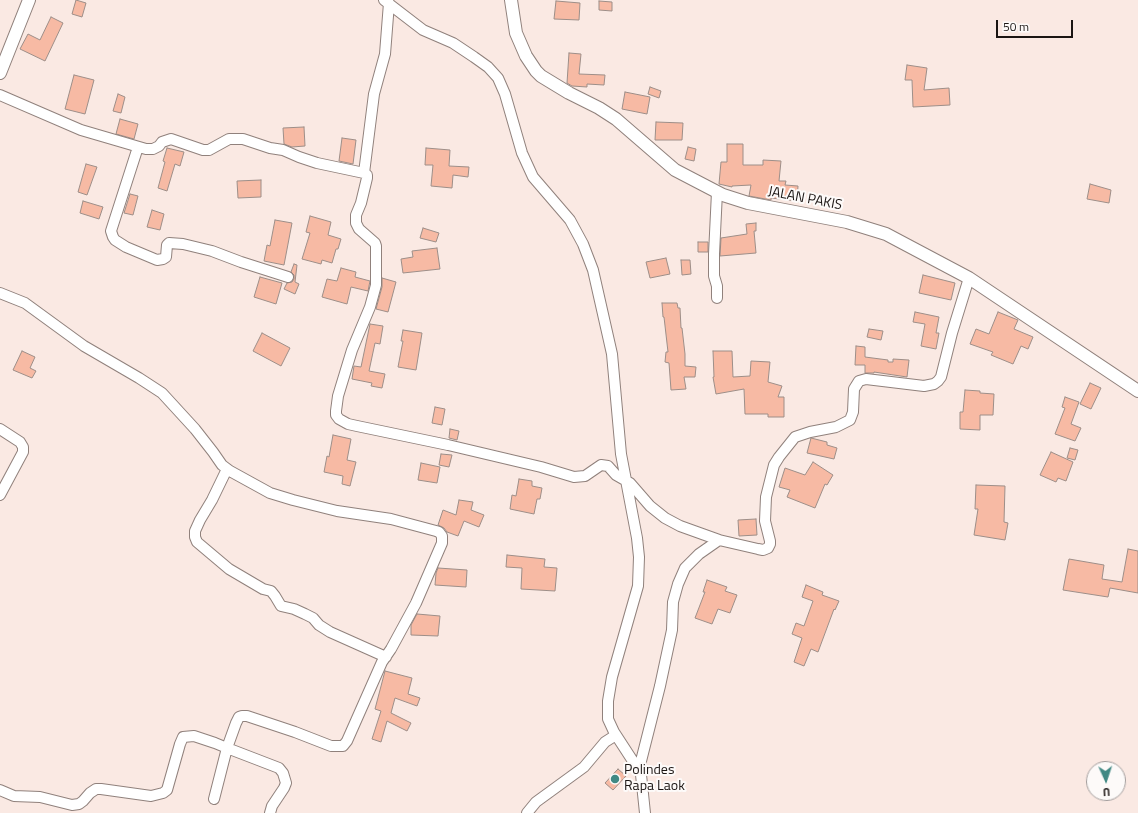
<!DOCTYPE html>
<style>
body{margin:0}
#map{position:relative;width:1138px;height:813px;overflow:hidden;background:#fae9e3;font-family:"Titillium Web",sans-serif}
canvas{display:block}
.north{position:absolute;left:1086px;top:761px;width:40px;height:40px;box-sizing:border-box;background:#fdfaf9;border:1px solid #a39e9d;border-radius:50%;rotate:177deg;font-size:11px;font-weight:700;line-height:16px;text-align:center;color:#1b1513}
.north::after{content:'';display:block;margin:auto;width:14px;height:18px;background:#418984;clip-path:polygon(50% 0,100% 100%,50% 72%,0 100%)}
.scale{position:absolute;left:996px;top:20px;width:77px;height:18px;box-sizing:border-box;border:2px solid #1b1513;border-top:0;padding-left:5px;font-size:12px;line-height:14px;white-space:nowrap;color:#1b1513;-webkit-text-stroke:3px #fdfaf9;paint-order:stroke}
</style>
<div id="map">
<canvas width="1138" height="813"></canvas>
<div class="north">U</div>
<div class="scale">50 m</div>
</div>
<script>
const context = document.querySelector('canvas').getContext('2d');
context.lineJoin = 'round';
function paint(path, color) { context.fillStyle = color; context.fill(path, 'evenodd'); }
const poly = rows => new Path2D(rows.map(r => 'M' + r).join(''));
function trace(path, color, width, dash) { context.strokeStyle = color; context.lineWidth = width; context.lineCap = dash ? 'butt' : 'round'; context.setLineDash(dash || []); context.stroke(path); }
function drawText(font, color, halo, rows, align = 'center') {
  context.font = font + ' "Titillium Web",sans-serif'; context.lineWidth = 4; context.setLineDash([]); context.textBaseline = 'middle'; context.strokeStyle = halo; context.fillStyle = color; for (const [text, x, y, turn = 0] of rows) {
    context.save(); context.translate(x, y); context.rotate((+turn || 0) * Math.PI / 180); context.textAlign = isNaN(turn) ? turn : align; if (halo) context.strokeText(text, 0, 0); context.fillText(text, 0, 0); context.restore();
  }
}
const building = poly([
 [76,0,86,3,82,17,72,14,76,0],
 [556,1,580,3,579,20,554,19,556,1],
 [599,1,612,2,612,11,599,10,599,1],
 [51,17,63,23,45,61,20,49,28,34,40,40,51,17],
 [569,53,581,54,579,74,605,75,604,85,587,84,587,87,572,86,567,83,569,53],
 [907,65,927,68,924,90,949,88,950,105,913,107,912,80,905,80,907,65],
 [74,75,94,80,85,114,65,109,74,75],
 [650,87,661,91,659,98,648,94,650,87],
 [625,92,650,97,647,114,622,109,625,92],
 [118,94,125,97,121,113,113,111,118,94],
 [120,119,138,124,134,139,116,134,120,119],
 [656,122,683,123,682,140,655,140,656,122],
 [304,127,305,146,292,147,284,144,283,128,304,127],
 [342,138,356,140,353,164,339,161,342,138],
 [727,144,743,144,743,165,763,165,763,160,781,161,779,181,786,181,785,185,798,186,797,201,771,198,771,200,749,196,751,185,732,186,732,187,719,184,721,162,727,162,727,144],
 [688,147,696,149,694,161,685,159,688,147],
 [167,148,184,152,180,166,175,164,167,191,158,188,165,162,163,161,167,148],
 [426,148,450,150,449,166,469,167,468,177,453,175,452,188,431,186,433,165,425,165,426,148],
 [86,164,97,167,87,195,78,192,86,164],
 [261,180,261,197,238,198,237,181,261,180],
 [1090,184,1111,190,1109,203,1087,199,1090,184],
 [130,194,138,196,133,215,124,213,130,194],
 [83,201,103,207,99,219,80,213,83,201],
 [152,210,164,214,160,230,147,227,152,210],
 [310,216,331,222,328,235,341,239,338,249,336,249,332,263,322,260,321,264,302,259,310,233,306,232,310,216],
 [275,220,292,223,284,265,264,261,267,245,270,246,275,220],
 [756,223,756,231,754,231,756,253,720,256,721,238,747,234,746,224,756,223],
 [423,228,439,233,436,242,420,238,423,228],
 [698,242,708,242,708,252,698,252,698,242],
 [437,248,440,269,403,273,401,259,413,257,412,251,437,248],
 [666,258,670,274,650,278,646,262,666,258],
 [681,260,690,260,691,274,682,275,681,260],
 [294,264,297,265,295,282,299,284,295,294,284,289,287,283,292,282,294,279,294,275,291,272,294,264],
 [341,268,356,272,355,277,370,281,368,291,351,287,347,304,322,297,327,279,337,281,341,268],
 [923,275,955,283,951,300,919,293,923,275],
 [260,277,282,283,276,304,254,297,260,277],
 [382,278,396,282,388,312,376,309,382,287,382,278],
 [662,303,677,303,678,308,680,308,681,328,682,328,685,354,685,366,696,367,695,377,684,377,686,389,671,390,669,363,665,362,666,352,668,352,664,317,663,317,662,303],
 [915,312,939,317,936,333,939,333,936,349,921,346,925,324,913,322,915,312],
 [998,312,1018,320,1014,329,1033,337,1028,349,1021,346,1013,364,991,355,993,352,970,344,976,329,989,334,998,312],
 [370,324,383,326,380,344,375,343,369,371,385,374,382,388,371,386,372,383,352,379,354,366,361,367,370,324],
 [869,329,883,331,881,340,867,337,869,329],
 [403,330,422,333,416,370,398,367,403,341,401,341,403,330],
 [262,333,290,348,281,366,253,351,262,333],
 [856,346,865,347,865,357,888,360,888,362,893,362,893,359,909,360,907,377,874,372,874,373,865,373,865,365,855,365,856,346],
 [22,351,35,357,30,368,36,371,32,378,13,370,22,351],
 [713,351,732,351,733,377,750,376,751,361,770,362,768,382,782,386,778,397,784,397,784,417,768,417,768,414,745,414,744,389,716,394,713,377,714,377,713,351],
 [1090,383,1101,388,1091,409,1080,404,1090,383],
 [965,390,980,391,980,393,994,394,993,415,980,415,980,430,960,429,960,412,963,412,965,390],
 [1065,397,1079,402,1071,424,1081,428,1075,441,1055,434,1065,408,1062,407,1065,397],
 [435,407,445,409,442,425,432,423,435,407],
 [450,429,459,431,457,440,449,438,450,429],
 [333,435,351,439,347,460,356,462,350,486,342,484,343,476,324,472,327,456,329,457,333,435],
 [811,438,827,442,827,445,837,448,834,459,807,453,811,438],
 [1070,448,1078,450,1075,460,1067,458,1070,448],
 [1051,452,1073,462,1066,481,1058,478,1056,482,1040,475,1051,452],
 [441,454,452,455,449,467,439,465,441,454],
 [813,462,833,475,827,485,825,484,815,508,787,497,790,490,779,487,785,468,805,475,813,462],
 [421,463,440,467,437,483,418,480,421,463],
 [519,479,532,481,532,486,542,488,540,499,537,499,534,514,510,509,512,495,516,496,519,479],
 [976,485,1005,486,1004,522,1008,523,1005,540,974,535,978,509,975,509,976,485],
 [459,500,473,502,471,510,484,515,479,527,464,521,458,536,447,532,444,528,438,525,443,510,456,515,459,500],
 [756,519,757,535,739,536,738,520,756,519],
 [1128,549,1138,551,1138,593,1110,588,1108,597,1063,590,1069,559,1104,565,1102,579,1122,582,1128,549],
 [507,555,545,559,544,567,557,568,555,591,521,589,522,568,506,567,507,555],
 [438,568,467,570,466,587,435,585,436,573,438,568],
 [707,580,727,587,725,591,737,595,730,613,718,609,712,624,695,618,705,592,703,592,707,580],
 [806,585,823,592,822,595,839,601,835,610,834,609,818,652,811,649,804,666,794,662,802,638,792,634,796,623,804,626,813,601,802,597,806,585],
 [417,614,440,616,438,636,411,635,411,625,417,614],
 [385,671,412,678,408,694,420,698,417,706,395,698,391,713,411,723,407,731,387,721,381,742,372,739,381,711,375,709,385,671],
 [618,769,626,776,613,790,605,783,618,769]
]);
const minor = poly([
 [384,0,423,30,453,43,474,57,488,67,498,78,505,94,522,153,533,177,570,220,583,244,593,270,612,354,621,454,637,538,639,557,638,586,612,677,608,701,608,719,614,732,640,772],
 [0,95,81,130,146,149,153,149,159,146,162,142,171,139,203,150,209,150,229,139,243,139,270,148,283,150,299,157,317,163,364,173,367,175,367,178,361,203,356,215,356,223,359,229,375,243,376,246,376,285,370,307,352,350,338,396,336,411,336,415,339,419,348,424,357,426,448,445,541,467,574,477,585,476,601,465,608,466,616,475,630,483,650,506,665,518,680,526,719,540],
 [138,147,111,231,113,237,115,240,126,247,157,260,163,259,166,257,167,245,169,243,183,244,212,251,241,262,288,277],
 [364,173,374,94,385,54,389,3],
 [0,293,25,303,84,346,139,378,162,393,195,429,213,452,222,465,230,471,270,493,293,500,337,511,391,519,436,531,439,532,442,536,442,543,416,603,391,649,382,662,347,741,343,746,331,746,295,732,247,716,242,716,239,717,236,723,227,748,215,743,194,736,183,737,180,744,167,790,163,793,151,796,101,789,96,789,90,793,83,801,79,804,72,805,40,797,14,796,0,790],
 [717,298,717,286,714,276,714,254,717,192],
 [0,429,20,442,23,447,23,452,0,495],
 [227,469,212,500,200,520,195,531,195,537,197,542,229,569,263,589,271,591,275,596,281,606,294,609,305,614,313,618,319,625,330,632,386,657],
 [214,799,227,748,279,768,283,773,286,783,284,788,272,806,270,813],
 [527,813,536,802,584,767,605,742,616,735],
 [645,813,640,765,660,686,672,630,673,602,678,584,685,568,699,554,719,540,758,549,763,550,768,548,770,544,770,541,765,521,766,497,774,465,779,457,795,437,810,432,836,427,850,420,853,412,854,389,859,381,866,379,924,386,934,384,938,381,941,377,952,333,969,278]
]);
const tertiary = poly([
 [511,0,516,33,526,56,536,71,541,76,569,93,599,108,616,119,675,170,723,195,748,203,847,222,886,234,969,278,1138,391],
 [0,73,29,0]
]);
const markers = [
 [615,779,5,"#418984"]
];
const streetNames = [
 ["JALAN PAKIS",805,199,11]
];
const poiNames = [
 ["Polindes",624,771],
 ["Rapa Laok",624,787]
];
paint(building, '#f7baa4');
trace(building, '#9d8e88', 1);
trace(minor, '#90817c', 12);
trace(tertiary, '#90817c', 14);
trace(minor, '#fff', 10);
trace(tertiary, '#fff', 12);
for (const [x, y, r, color] of markers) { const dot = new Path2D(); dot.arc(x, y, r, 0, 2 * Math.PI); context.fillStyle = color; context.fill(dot); trace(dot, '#fdfaf9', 1.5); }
drawText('14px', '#1b1513', '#fdfaf9', streetNames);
drawText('14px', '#1b1513', '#fdfaf9', poiNames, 'left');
</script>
